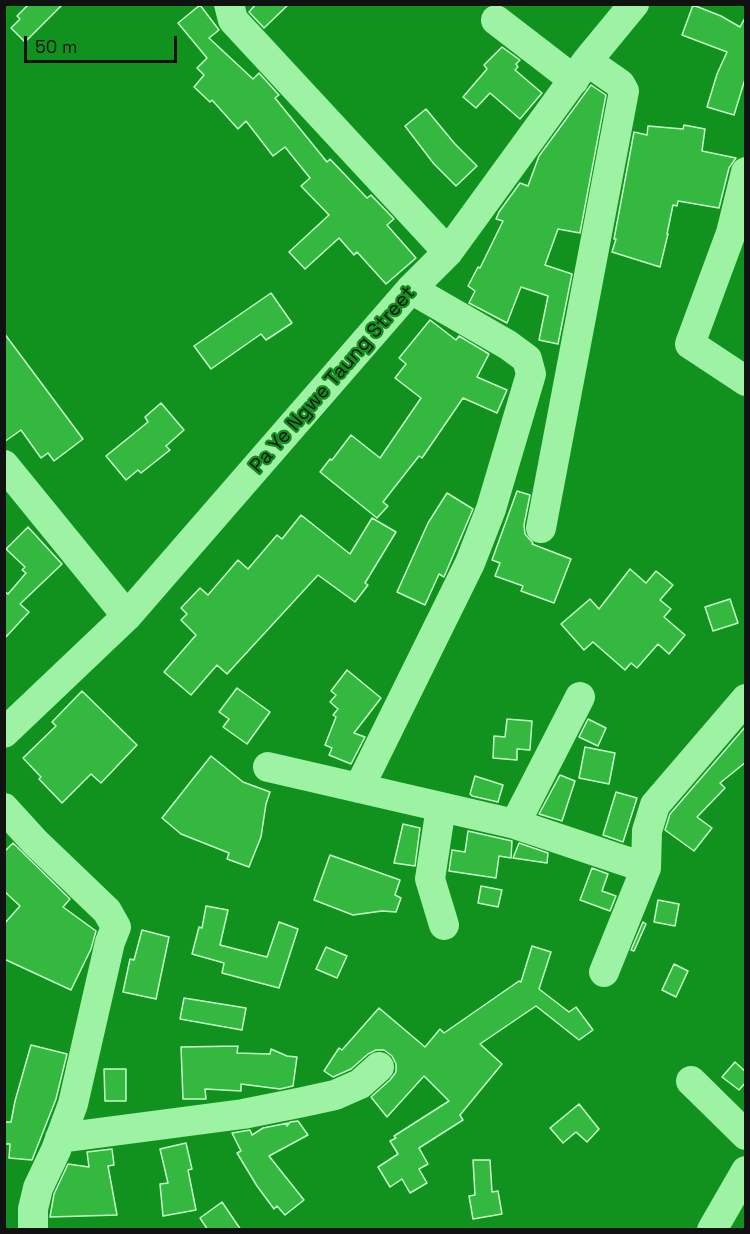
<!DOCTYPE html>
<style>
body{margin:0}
#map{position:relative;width:750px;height:1234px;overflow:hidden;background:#11911d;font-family:"Space Grotesk",sans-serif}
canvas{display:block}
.frame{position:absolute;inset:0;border:6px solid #111;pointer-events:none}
.scale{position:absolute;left:24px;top:36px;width:153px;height:27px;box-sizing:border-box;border:3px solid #111;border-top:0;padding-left:8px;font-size:18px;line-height:21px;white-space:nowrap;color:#111;-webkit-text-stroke:4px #11911d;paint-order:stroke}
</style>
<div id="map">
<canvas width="750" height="1234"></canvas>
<div class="frame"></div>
<div class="scale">50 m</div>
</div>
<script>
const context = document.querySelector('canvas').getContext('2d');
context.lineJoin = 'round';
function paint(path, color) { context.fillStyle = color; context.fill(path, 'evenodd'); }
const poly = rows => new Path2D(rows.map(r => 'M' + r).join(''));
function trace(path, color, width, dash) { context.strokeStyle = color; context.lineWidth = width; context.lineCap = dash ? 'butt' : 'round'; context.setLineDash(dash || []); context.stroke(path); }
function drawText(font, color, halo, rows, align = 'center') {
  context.font = font + ' "Space Grotesk",sans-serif'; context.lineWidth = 4.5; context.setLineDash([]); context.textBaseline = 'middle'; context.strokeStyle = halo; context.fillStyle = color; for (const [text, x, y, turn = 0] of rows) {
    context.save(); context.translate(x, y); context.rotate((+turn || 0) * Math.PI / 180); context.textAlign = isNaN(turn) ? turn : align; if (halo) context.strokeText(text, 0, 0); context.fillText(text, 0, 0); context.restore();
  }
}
const building = poly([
 [29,4,63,4,25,42,11,28,20,19,17,16,29,4],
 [256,4,289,4,264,28,249,12,256,4],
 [200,5,219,30,209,38,253,79,259,73,279,95,275,98,327,162,330,159,367,198,371,195,394,219,387,225,416,258,386,284,357,252,354,255,339,238,305,269,289,252,329,215,301,186,310,178,285,147,273,156,246,121,238,129,212,100,210,102,194,87,204,75,197,68,207,58,178,23,200,5],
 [693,5,721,16,740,27,746,16,746,76,734,115,707,107,717,74,727,52,682,35,693,5],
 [502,47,520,60,516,64,518,67,515,70,542,93,520,119,490,93,476,108,463,97,487,69,484,65,502,47],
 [591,85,606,95,580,233,558,229,545,265,572,274,558,344,539,340,548,296,521,287,507,323,469,303,475,291,468,286,478,267,480,268,503,221,496,219,499,212,520,183,528,186,539,156,591,85],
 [426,109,455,144,477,166,456,186,434,164,405,126,426,109],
 [684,125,705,129,702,151,736,158,729,168,719,208,678,201,677,206,673,205,667,234,668,234,660,267,612,252,616,239,614,239,634,132,647,135,648,126,683,129,684,125],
 [271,293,292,323,266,340,261,334,211,369,194,346,271,293],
 [430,320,456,340,459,336,489,354,477,377,507,390,497,413,463,398,422,458,419,456,383,502,388,506,377,518,320,472,330,459,332,460,351,435,380,458,421,398,395,378,406,364,399,358,430,320],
 [4,333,83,439,54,461,48,453,41,458,21,430,4,442,4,333],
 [161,403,184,430,166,446,170,450,141,473,138,470,126,480,106,456,148,422,145,417,161,403],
 [517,491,530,495,524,525,525,534,533,543,532,544,571,559,554,603,521,591,523,586,495,576,500,563,492,560,517,491],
 [447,493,473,509,444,577,439,574,425,605,397,592,428,523,447,493],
 [301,515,350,554,372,518,396,532,365,583,368,585,355,602,318,575,227,674,217,665,191,695,164,672,196,635,181,620,187,614,181,608,200,588,208,595,238,560,248,569,277,535,282,539,301,515],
 [28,527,62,564,20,604,29,612,4,639,4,591,8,594,26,573,22,570,25,567,6,549,28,527],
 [630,569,646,583,656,571,673,585,660,600,671,609,664,617,685,635,669,654,658,644,637,668,631,663,625,670,593,642,584,650,561,624,590,599,599,609,630,569],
 [730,599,738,623,713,631,705,607,730,599],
 [347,670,381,698,354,733,365,737,351,764,329,755,332,748,325,745,336,717,333,715,338,709,330,702,336,695,331,691,347,670],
 [237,688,270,712,247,744,223,727,229,719,219,712,237,688],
 [82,691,137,745,101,783,91,774,62,803,39,779,41,777,23,758,56,726,52,722,82,691],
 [507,719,532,721,530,750,517,749,517,760,493,758,494,736,505,737,507,719],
 [588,719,606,728,598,746,579,737,588,719],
 [746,726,746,762,720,783,725,788,697,817,712,828,694,851,665,830,670,814,746,726],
 [585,747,615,753,609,784,579,778,585,747],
 [211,756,243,782,270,792,266,804,261,837,249,867,227,859,229,853,181,834,162,818,211,756],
 [560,775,575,781,562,821,539,814,560,775],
 [475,776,503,785,498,802,472,796,470,794,475,776],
 [616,792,637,798,623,842,603,835,616,792],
 [403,824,420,828,415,866,394,863,403,824],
 [468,831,512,841,511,858,499,856,496,878,449,871,452,850,465,852,468,831],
 [13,843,70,899,63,907,96,931,91,949,71,990,4,959,4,924,20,906,4,891,4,852,13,843],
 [519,843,548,853,547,863,513,858,519,843],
 [330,855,400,880,395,895,401,898,396,912,382,911,353,915,314,900,330,855],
 [592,868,608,874,602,891,616,896,610,911,580,900,592,868],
 [481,886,502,890,498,907,478,903,481,886],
 [658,900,679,904,675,926,654,922,658,900],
 [206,906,228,910,220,945,267,957,279,922,298,929,279,988,222,973,224,963,192,954,199,927,202,928,206,906],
 [643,922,646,924,634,951,631,950,643,922],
 [142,930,169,937,156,999,123,992,130,959,134,960,142,930],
 [532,946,551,952,539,989,569,1012,576,1007,593,1030,579,1040,536,1006,480,1044,502,1064,460,1115,463,1120,419,1148,428,1164,419,1169,427,1183,410,1193,402,1179,390,1187,378,1167,398,1154,390,1141,396,1138,394,1136,449,1101,424,1076,387,1117,371,1097,390,1080,396,1072,396,1064,392,1056,384,1050,376,1050,368,1054,351,1069,333,1077,324,1071,339,1048,342,1050,379,1008,425,1047,440,1029,444,1033,519,981,521,982,532,946],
 [326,947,347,956,337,978,316,969,326,947],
 [674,964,688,971,676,997,662,990,674,964],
 [184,998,246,1008,242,1030,180,1019,184,998],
 [31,1045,67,1054,56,1099,32,1160,9,1158,10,1144,4,1144,4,1122,11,1122,15,1101,31,1045],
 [238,1046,237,1053,270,1054,271,1049,287,1056,297,1057,293,1086,280,1089,241,1084,241,1091,205,1089,206,1099,183,1099,181,1047,238,1046],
 [735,1062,746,1072,746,1082,739,1090,722,1077,735,1062],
 [104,1069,126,1069,126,1101,105,1101,104,1069],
 [579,1104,599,1129,587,1142,576,1132,563,1143,550,1128,579,1104],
 [298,1121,308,1135,269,1156,304,1200,285,1215,277,1206,274,1209,257,1186,237,1153,241,1151,232,1133,250,1130,252,1135,263,1128,288,1123,287,1126,290,1122,298,1121],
 [186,1143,192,1169,188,1170,196,1210,163,1216,160,1184,168,1183,160,1149,186,1143],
 [112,1149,114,1165,108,1166,117,1215,50,1217,54,1194,68,1164,89,1167,87,1152,112,1149],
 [473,1160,490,1160,492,1192,498,1191,502,1214,473,1219,469,1196,475,1195,473,1160],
 [222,1202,241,1230,208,1230,200,1218,222,1202]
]);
const minor = poly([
 [229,4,233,20,448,252],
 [496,20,574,80],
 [746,172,731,233,690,344,746,381],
 [4,465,127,616],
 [541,528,624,91,620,84,587,61],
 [4,733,127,616,411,289,448,252,587,61,634,4],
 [268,767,515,824,646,868],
 [359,788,470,563,491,509,531,374,527,359,508,345,411,289],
 [441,807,430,879,444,925],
 [4,808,35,842,107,911,116,927,110,942,73,1104,56,1150,38,1188,33,1209,33,1230],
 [515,824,580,697],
 [604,972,646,868,647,831,655,805,746,699],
 [691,1081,746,1135],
 [60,1138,243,1114,303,1102,335,1095,360,1084,379,1067],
 [712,1230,746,1171]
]);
const streetNames = [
 ["Pa Ye Ngwe Taung Street",333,380,-49]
];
paint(building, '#35b840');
trace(building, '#c4fdc8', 1.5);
trace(minor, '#9df2a3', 30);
drawText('20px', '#111', '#11911d', streetNames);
</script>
